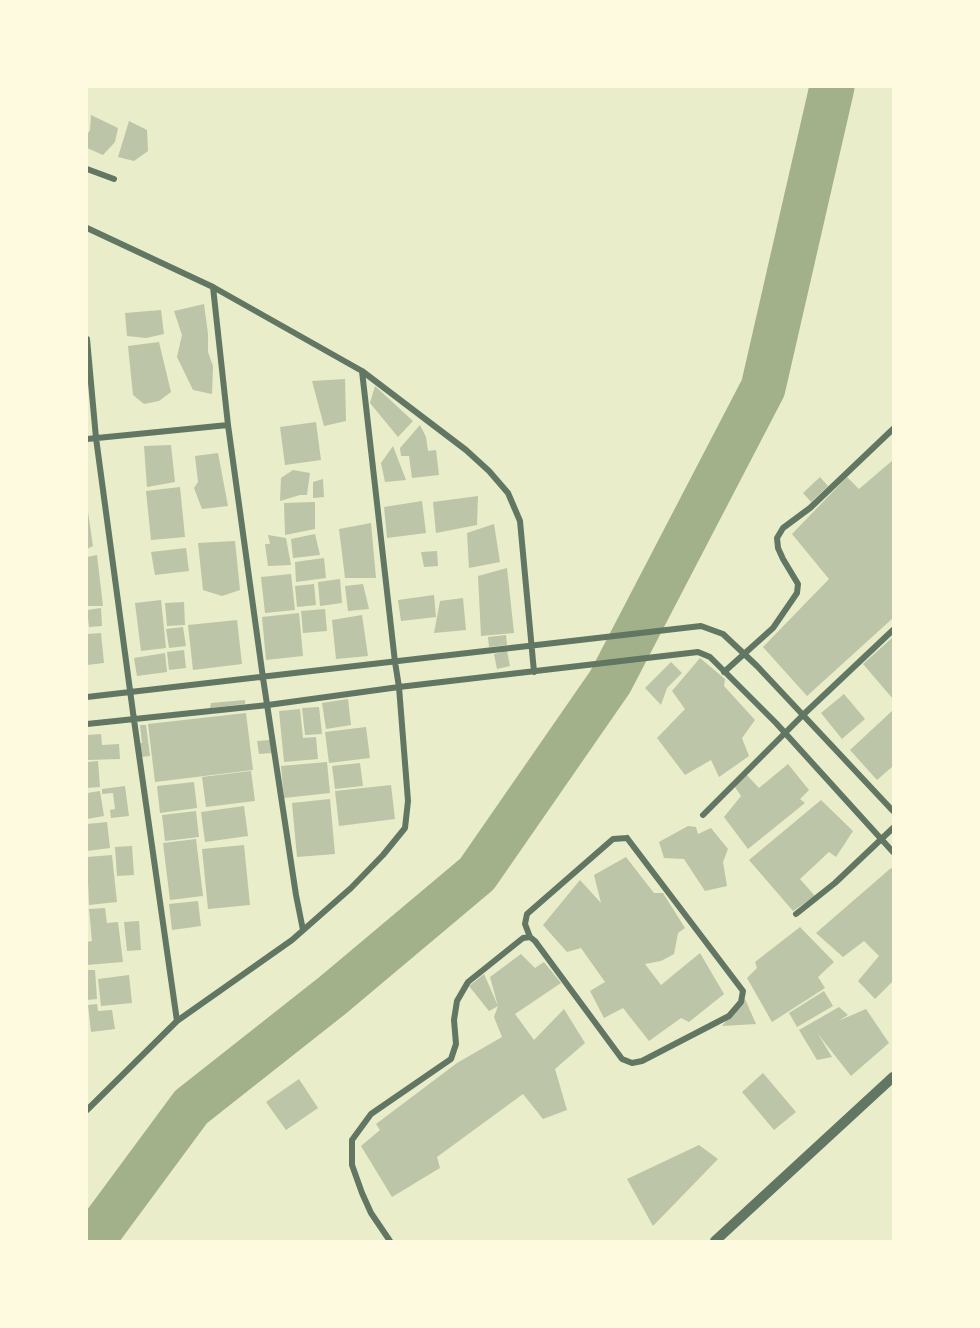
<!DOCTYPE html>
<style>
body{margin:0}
#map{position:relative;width:980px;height:1328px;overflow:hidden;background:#e9edc9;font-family:Poppins,sans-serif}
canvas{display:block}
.frame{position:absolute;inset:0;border:88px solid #fefae0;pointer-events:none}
</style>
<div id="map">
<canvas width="980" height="1328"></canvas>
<div class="frame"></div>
</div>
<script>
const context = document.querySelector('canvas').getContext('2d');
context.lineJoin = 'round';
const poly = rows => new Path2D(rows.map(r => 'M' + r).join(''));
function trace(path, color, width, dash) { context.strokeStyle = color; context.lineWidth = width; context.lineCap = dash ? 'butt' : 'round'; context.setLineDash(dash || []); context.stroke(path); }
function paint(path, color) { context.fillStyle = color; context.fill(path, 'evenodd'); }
const river = poly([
 [92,1241,191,1107,333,995,477,874,610,682,763,388,832,87]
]);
const building = poly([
 [91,115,118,128,115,142,103,155,87,148,87,135,90,130],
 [129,121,147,130,148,151,134,161,118,157],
 [204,304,208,334,208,352,213,366,212,394,193,390,177,357,182,335,174,311],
 [161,310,164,334,146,338,127,336,125,313],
 [159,342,171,392,159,401,144,404,133,395,128,346],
 [345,379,346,421,324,426,312,381],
 [375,386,413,421,398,437,370,403],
 [316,422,321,460,285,465,280,427],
 [420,425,426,437,428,451,436,450,439,475,412,478,409,456,401,456,400,448],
 [171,445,175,482,147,487,144,446],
 [393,446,406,480,385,482,381,463],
 [218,453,228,506,202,509,194,488,198,482,195,456],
 [893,460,893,618,807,696,763,647,829,579,792,534,847,477,859,489],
 [293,470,310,473,307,495,300,495,280,501,281,478],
 [820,477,828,486,811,502,803,493],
 [323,479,324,497,313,498,313,482],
 [180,487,185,537,151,540,146,491],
 [478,496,477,525,436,533,433,502],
 [422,501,426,533,387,538,384,507],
 [315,502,315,529,285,535,284,503],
 [87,505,93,546,87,549],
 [371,523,376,578,345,578,339,529],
 [494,524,500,562,469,568,467,533],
 [315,534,320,555,293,558,291,539],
 [268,535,286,538,291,565,268,566,265,544,270,544],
 [235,541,240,590,222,596,203,590,198,543],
 [186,548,189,571,155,575,151,552],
 [437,551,438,566,424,567,421,552],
 [97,555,103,606,87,606,87,557],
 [324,558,326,578,296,582,295,562],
 [507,568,514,633,481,636,478,576],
 [291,574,295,610,265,613,261,577],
 [340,579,342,603,320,606,318,582],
 [314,584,316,605,297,607,295,586],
 [363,584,369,609,348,611,345,586],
 [434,595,436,617,401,621,398,600],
 [463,598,466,630,434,633,440,601],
 [161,600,166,648,141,651,135,603],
 [184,602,185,625,167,626,165,603],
 [101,608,102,626,89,627,87,610],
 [325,609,327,631,303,633,301,611],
 [299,613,303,656,266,660,262,617],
 [362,615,368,656,336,659,332,620],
 [237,620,242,664,193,670,188,625],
 [183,627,186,646,169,648,166,629],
 [101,633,104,663,87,665,87,634],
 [506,635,507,645,489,647,488,637],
 [893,637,893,699,863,664],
 [184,650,186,668,169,670,167,652],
 [507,651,510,666,497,669,494,654],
 [165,653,167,672,137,676,134,658],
 [700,658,725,679,724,686,755,720,742,738,749,756,719,777,711,760,685,775,657,738,685,709,672,691],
 [671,662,682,673,667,688,661,705,645,688],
 [844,694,865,719,842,739,821,713],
 [348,699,351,725,326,729,322,703],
 [245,700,245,704,210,708,211,703],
 [319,707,322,734,305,735,302,708],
 [300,709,303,738,316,737,318,759,284,762,279,711],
 [893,710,893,766,877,780,850,750],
 [246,713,253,770,155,782,148,724],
 [140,725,146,725,150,756,141,757,139,743,142,743],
 [366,727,370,758,329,763,325,732],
 [101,734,102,745,119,744,120,759,87,760,87,735],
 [270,740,272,753,259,754,257,741],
 [98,761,100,787,87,788,87,762],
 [327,762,330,793,284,798,281,766],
 [360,763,363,786,335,789,332,766],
 [788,764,809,790,800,799,805,803,748,849,724,817,741,796,733,784,745,773,759,788],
 [251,771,255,801,206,807,202,777],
 [194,782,197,808,160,813,157,786],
 [391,785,395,819,339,826,335,791],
 [125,786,129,816,111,818,110,810,115,809,113,793,102,794,102,789],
 [100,791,104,816,87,819,87,793],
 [330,799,335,854,297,857,292,803],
 [821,800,853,831,836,857,829,852,800,879,815,896,793,911,749,860],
 [244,806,248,836,205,842,201,812],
 [196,811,199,837,165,841,162,815],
 [107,822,110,848,87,851,87,824],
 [688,826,696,827,698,834,711,828,728,849,723,862,727,886,705,891,684,859,664,858,659,842],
 [196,839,203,896,170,900,163,843],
 [244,845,250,905,208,909,202,849],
 [132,846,134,875,117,876,115,847],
 [112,855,117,902,89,905,87,857],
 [626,857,654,893,663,893,685,928,678,933,674,954,661,961,645,964,661,985,700,953,724,994,689,1022,681,1018,649,1041,623,1008,604,1018,590,991,605,982,581,948,567,952,543,925,580,880,601,903,594,875],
 [891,868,893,870,893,981,875,999,858,981,879,956,864,941,843,957,816,933],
 [198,901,201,926,172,930,169,904],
 [105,908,107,923,118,922,123,962,87,965,87,942,92,941,89,909],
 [139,921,141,950,127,951,124,922],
 [800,927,834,962,818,977,825,988,772,1022,747,978,757,968,755,962],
 [521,954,535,968,544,962,561,983,515,1014,534,1040,564,1009,585,1043,555,1069,567,1110,543,1119,523,1094,437,1157,440,1168,392,1197,361,1146,380,1130,376,1124,457,1063,502,1037,494,1017,498,1006,489,1011,469,986,484,974,498,1006,490,977],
 [87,970,95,970,97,999,87,1000],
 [129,975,132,1003,101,1006,98,979],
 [824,991,833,1006,797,1027,789,1013],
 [745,999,756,1024,722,1026],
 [97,1004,98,1011,112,1010,115,1029,91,1032,88,1005],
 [839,1007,848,1015,838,1021,866,1009,889,1043,851,1076,818,1034,832,1057,817,1060,799,1030],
 [763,1073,796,1112,774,1130,742,1092],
 [299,1079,318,1108,286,1130,266,1102],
 [699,1145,718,1159,653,1226,627,1179]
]);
const minor = poly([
 [87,169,114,179],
 [87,228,213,287,362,371,466,450,489,471,508,493,520,521,534,672],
 [213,287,228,425,263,678,296,895,303,930],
 [87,339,96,438,134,720,177,1021],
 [87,439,228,425],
 [724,672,773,628,797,593,798,584,783,559,778,548,777,538,783,528,810,508,893,429],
 [87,697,701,626,723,634,757,666,893,811],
 [87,724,268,705,399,687,698,652,710,657,776,723,893,852],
 [703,815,804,714,893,630],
 [627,838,743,991,741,1002,729,1016,642,1061,632,1063,622,1059,535,941,530,937,525,924,527,914,613,839,627,838],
 [796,914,835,883,893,828],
 [87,1110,177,1021,292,940,351,888,383,855,405,828,408,801,399,687,395,662,362,371],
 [390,1241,371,1213,362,1193,352,1165,352,1140,371,1114,451,1059,456,1044,454,1020,457,1001,468,982,523,938,530,937]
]);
const tertiary = poly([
 [715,1241,893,1077]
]);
trace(river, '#a3b18a', 45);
paint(building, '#bcc5a7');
trace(minor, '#617663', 6);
trace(tertiary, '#617663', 10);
</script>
